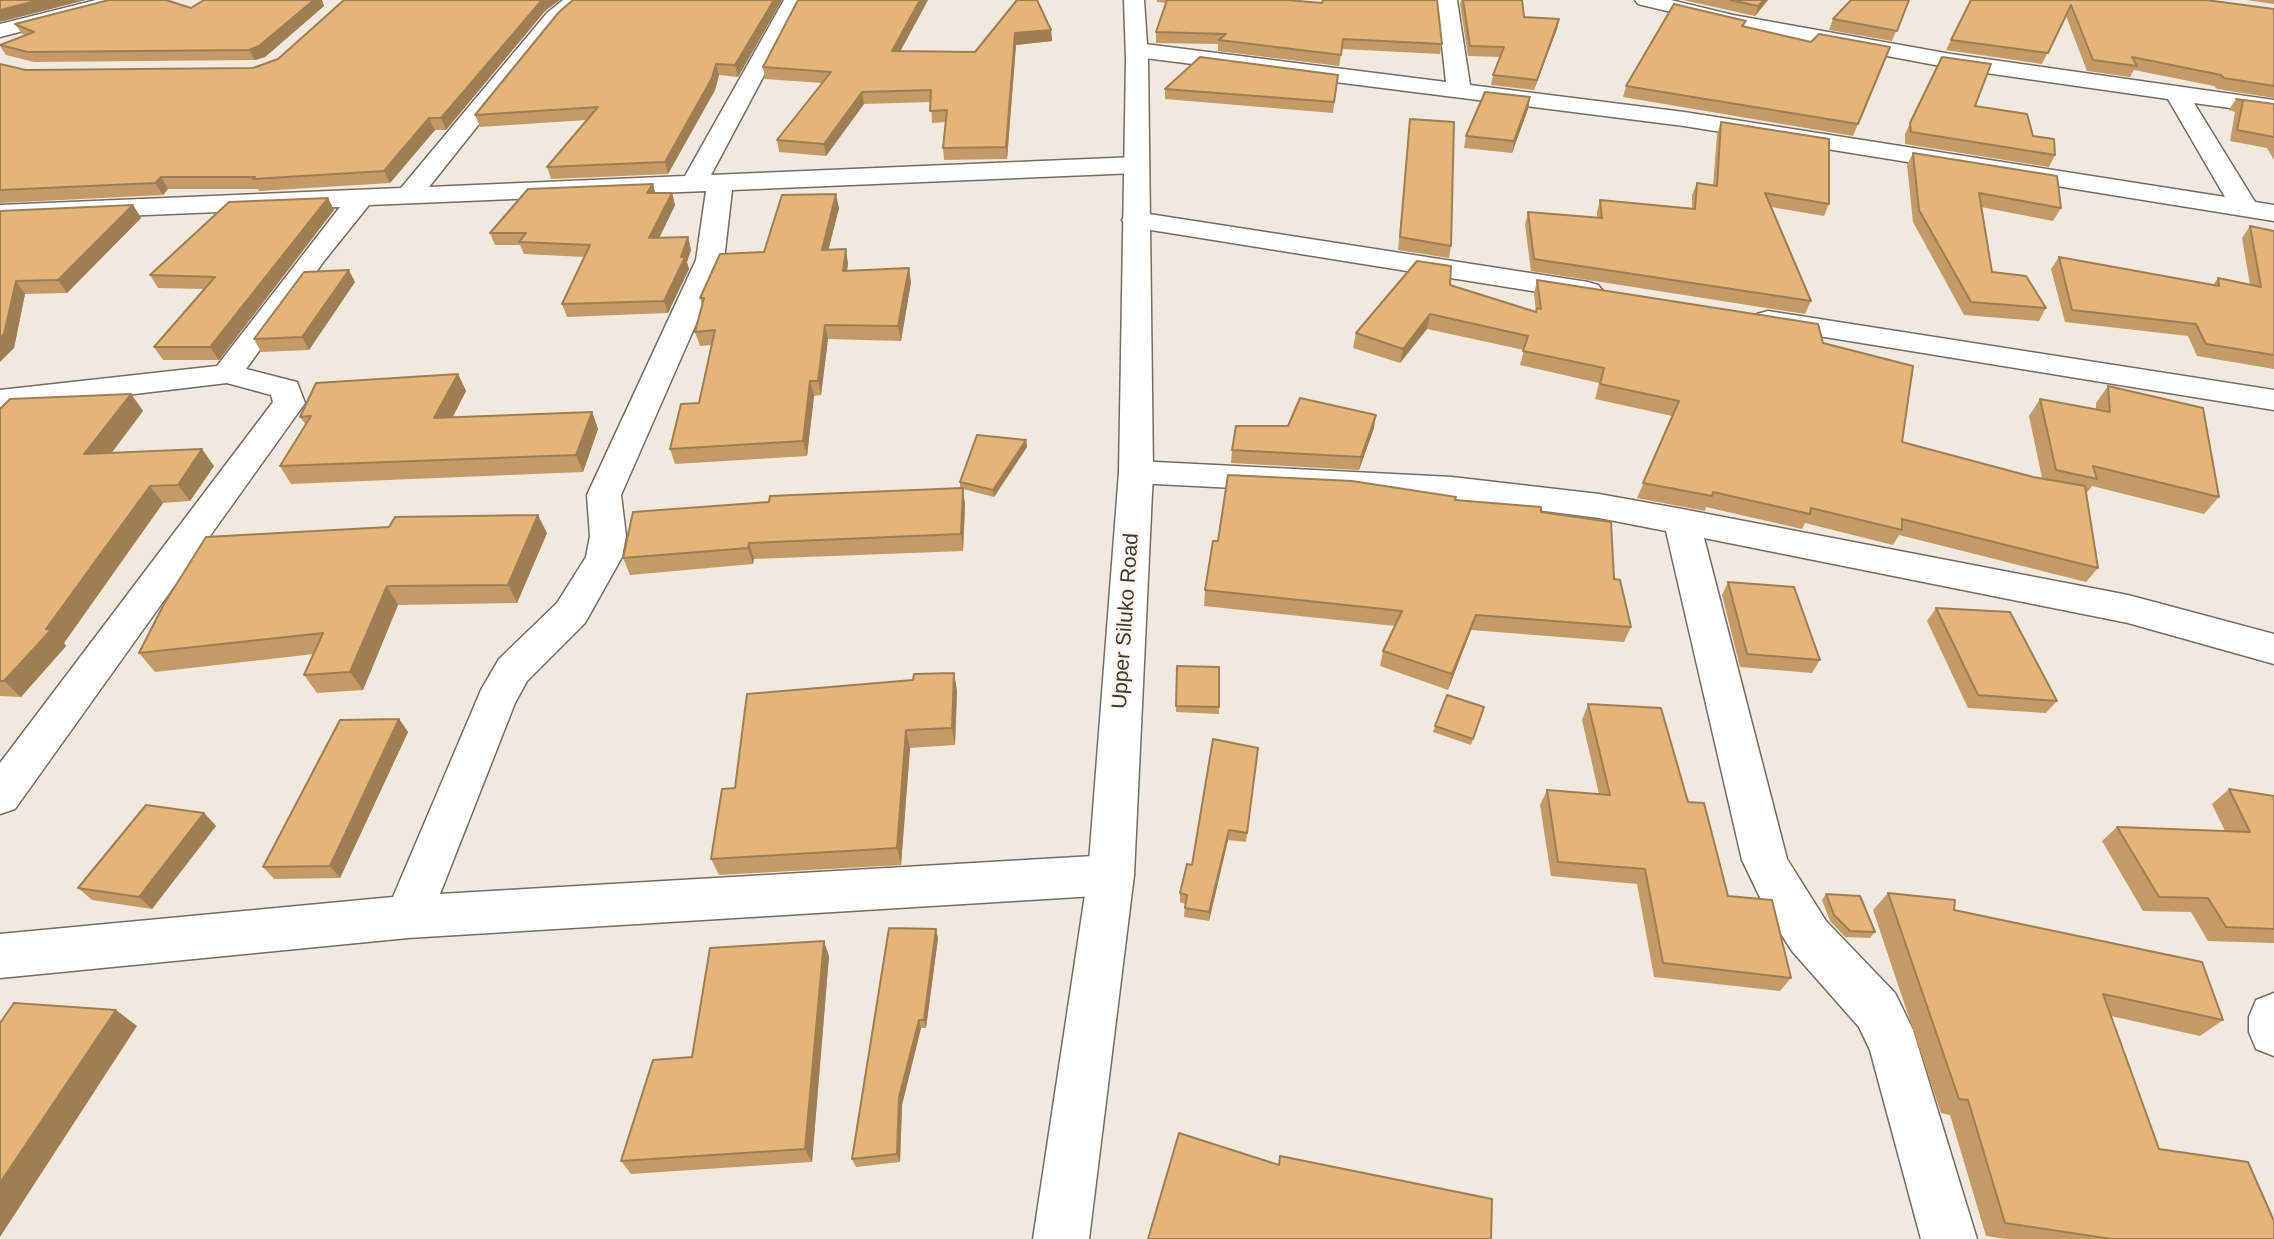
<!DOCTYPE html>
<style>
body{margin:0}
canvas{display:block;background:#f1e9de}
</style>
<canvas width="2274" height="1239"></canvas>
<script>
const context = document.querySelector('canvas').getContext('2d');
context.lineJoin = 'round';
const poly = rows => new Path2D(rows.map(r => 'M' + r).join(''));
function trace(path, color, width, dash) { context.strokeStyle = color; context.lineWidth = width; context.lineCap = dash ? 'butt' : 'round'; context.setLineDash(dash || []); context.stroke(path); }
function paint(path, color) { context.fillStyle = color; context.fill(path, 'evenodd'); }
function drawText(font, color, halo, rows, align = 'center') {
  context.font = font + ' Arial,sans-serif'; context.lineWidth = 5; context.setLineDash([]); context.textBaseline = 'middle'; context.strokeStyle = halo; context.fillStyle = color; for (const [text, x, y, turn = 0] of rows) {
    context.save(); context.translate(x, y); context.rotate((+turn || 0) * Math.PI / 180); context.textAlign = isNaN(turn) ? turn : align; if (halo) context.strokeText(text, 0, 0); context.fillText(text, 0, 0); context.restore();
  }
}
const minor = poly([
 [96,0,131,0,128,4,0,37,0,24,96,0],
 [563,0,586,0,561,21,429,187,685,176,784,0,804,0,711,175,1136,157,1145,160,1149,165,1145,170,1136,173,732,190,724,260,621,495,626,536,622,557,585,623,527,681,515,703,440,894,1111,855,1127,861,1134,875,1127,889,1111,895,408,938,0,978,0,934,393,897,481,690,499,659,557,603,586,557,590,536,587,495,696,260,706,191,369,205,324,261,246,369,297,382,305,403,15,809,0,814,0,763,273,402,271,395,227,383,0,410,0,390,217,366,340,207,0,221,0,205,401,188,547,13,563,0],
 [1437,0,1457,0,1470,85,1684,112,2225,197,2168,99,1951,68,1733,27,1638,4,1635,0,1671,0,1733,15,1951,54,2274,100,2274,114,2194,103,2255,202,2274,205,2274,221,1684,126,1137,57,1126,50,1137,43,1446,82,1437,0],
 [1136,212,1588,282,1598,285,1603,291,1598,297,1588,300,1126,226,1122,220,1126,214,1136,212],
 [1768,311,2274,390,2274,410,1757,326,1753,320,1757,314,1768,311],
 [1136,461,1452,477,1599,494,1682,509,2128,595,2274,634,2274,664,2128,623,1704,538,1787,859,1826,921,1895,993,1913,1030,1977,1239,1921,1239,1870,1050,1859,1027,1792,951,1767,912,1742,860,1666,531,1599,518,1452,499,1136,483,1124,480,1119,472,1124,464,1136,461],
 [2274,993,2274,1056,2256,1049,2249,1032,2249,1017,2256,1000,2274,993]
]);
const major = poly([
 [1124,0,1144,0,1148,59,1153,472,1134,875,1089,1239,1033,1239,1088,875,1119,472,1126,59,1124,0]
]);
const wall = poly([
 [573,0,782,0,738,77,719,75,715,90,668,174,551,179,547,167,587,120,480,127,475,115],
 [798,0,928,0,900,51,975,52,1051,30,1052,41,1016,45,1007,159,944,160,943,148,946,122,932,123,931,102,864,104,826,156,779,152,777,140,822,83,765,79,763,67],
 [1157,0,1287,0,1442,44,1440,54,1342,49,1339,66,1218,51,1218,44,1156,43,1156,32,1166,3,1157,2],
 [1461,0,1522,0,1524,17,1559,19,1557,29,1534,90,1491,85,1493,75,1500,57,1468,56,1460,4],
 [1683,0,1768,0,1755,16],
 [1909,0,1892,41,1829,30,1833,19],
 [1971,0,2274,9,2274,98,2217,89,2214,86,2134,70,2130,77,2087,71,2066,16,2042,64,1946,50],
 [2246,0,2274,0,2274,4],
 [324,6,265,57,255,60,34,62,6,55,0,46,0,44,25,35,22,34,15,24,191,8],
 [545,11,446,130,435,130,390,183,259,191,258,189,168,189,163,195,0,203,0,64,26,70,253,68],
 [1746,21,1744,26,1811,42,1890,47,1853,136,1623,97,1626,86],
 [1942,57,1975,106,2033,136,2055,155,2049,167,1905,144,1905,134],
 [1338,75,1333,113,1165,99,1165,89],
 [1530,97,1528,109,1512,153,1464,148,1466,136],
 [2236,99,2274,104,2274,160,2267,148,2230,141,2235,112,2229,110],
 [1410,119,1451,246,1449,258,1398,250],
 [1721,122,1829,204,1824,216,1771,207,1811,301,1805,314,1531,271,1525,225,1528,212,1597,218,1597,212,1600,200,1692,208,1692,195,1697,183,1713,186,1717,134],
 [1913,153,2061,208,2053,221,1981,207,1992,272,2046,308,2039,321,1964,315,1913,222,1907,165],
 [655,193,672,193,675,205,659,238,688,237,691,250,687,262,689,269,668,313,567,317,562,304,584,257,524,254,520,245,495,245,490,233],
 [328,198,334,210,219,360,163,360,154,347,205,289,158,288,150,275],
 [133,205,141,218,67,293,25,294,14,348,0,211],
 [839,208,828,249,848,263,847,271,911,282,901,341,828,339,821,395,814,396,807,456,675,464,670,449,699,403,712,345,700,346,695,332,702,305,700,298,764,252],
 [2250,226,2274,231,2274,369,2197,356,2188,336,2065,322,2051,269,2059,257,2213,285,2218,278,2250,285,2242,238],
 [1537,280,1823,343,1902,442,2033,477,2042,478,2029,416,2040,399,2096,409,2096,403,2108,386,2219,497,2204,514,2092,486,2086,494,2098,568,2086,582,1899,535,1893,545,1805,523,1802,529,1706,507,1705,511,1637,498,1672,416,1595,399,1599,383,1520,365,1524,350,1427,329,1400,363,1353,348,1356,333,1450,285,1536,312,1534,294],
 [355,282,309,350,261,352,254,339],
 [458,374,466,391,453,417,592,412,598,429,583,472,291,484,280,466,306,425,300,417],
 [131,394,143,411,111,453,214,466,190,501,163,503,64,643,66,646,21,697,0,696,0,409],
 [1374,428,1359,470,1231,463,1232,450],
 [1026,440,1027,447,994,497,963,489,965,505,963,551,754,559,753,564,630,575,623,558,960,488,960,482],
 [1455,500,1541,512,1614,579,1631,627,1624,642,1471,630,1448,690,1380,666,1383,651,1395,626,1204,606,1205,590,1218,541],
 [547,533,517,603,398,605,363,690,317,693,304,675,314,654,155,672,139,653],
 [1728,582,1820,660,1812,673,1740,667,1722,595],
 [1936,608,2057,701,2046,713,1968,708,1927,621],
 [1177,666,1219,707,1219,714,1176,712],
 [957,690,955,745,910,748,901,865,719,875,711,859,735,788],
 [1588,704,1688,802,1728,896,1791,978,1780,991,1654,977,1637,884,1551,876,1540,805,1547,790,1599,794,1582,720],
 [1484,707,1471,745,1433,732,1435,726],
 [399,719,408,732,340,878,274,879,263,867],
 [1258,748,1246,842,1228,840,1209,921,1184,917,1185,904,1180,902,1180,893,1192,865],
 [2229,789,2274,796,2274,943,2208,941,2191,912,2143,911,2102,841,2117,827,2225,831,2212,804],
 [204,813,216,826,152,909,92,900,78,888],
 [1888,893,1954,910,2223,1020,2200,1036,2111,1016,2159,1149,2274,1239,2006,1239,1986,1236,1950,1115,1941,1113,1873,910],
 [1826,894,1875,932,1870,938,1845,937,1830,921,1822,900],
 [938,938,926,1028,921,1028,902,1105,900,1162,856,1167,852,1159],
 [829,956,812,1162,631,1174,621,1161,692,1057]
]);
const shadedWall = poly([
 [40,0,86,0,0,22,0,10],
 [314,0,322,0,324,6,265,57,255,60,249,50],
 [541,0,560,0,545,11,446,130,441,118],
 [774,0,782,0,738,77,735,65],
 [920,0,928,0,894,63,892,51],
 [1764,0,1768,0,1755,16,1758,6],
 [1559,19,1557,29,1534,90,1537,80],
 [1051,30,1052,41,1016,45,1007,159,1006,147,1015,33],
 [716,64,719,75,715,90,668,174,665,162],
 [862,92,864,104,826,156,824,144],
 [1530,97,1528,109,1512,153,1514,141],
 [429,118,435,130,390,183,384,171],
 [161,177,168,189,163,195,155,183],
 [653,184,656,196,647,193],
 [672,193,675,205,653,251,649,238],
 [836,194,839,208,825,264,822,250],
 [328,198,334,210,219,360,210,347],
 [133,205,141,218,67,293,58,280],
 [688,237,691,250,687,262,689,269,668,313,664,301],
 [846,249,848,263,845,285,843,271],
 [909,268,911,282,901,341,898,326],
 [349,270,355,282,309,350,302,337],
 [16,281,25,294,14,348,0,362,0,338],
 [1430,314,1427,329,1400,363,1403,349],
 [825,325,828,339,821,395,818,381],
 [458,374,466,391,443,435,434,418],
 [810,381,814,396,807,456,803,441],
 [131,394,143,411,98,471,84,454],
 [592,412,598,429,583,472,576,455],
 [1376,415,1374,428,1359,470,1361,457],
 [1026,440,1027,447,994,497,993,490],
 [202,449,214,466,190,501,178,485],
 [150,486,163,503,64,643,66,646,21,697,4,681,46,629],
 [963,488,965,505,963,551,961,534],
 [538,515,547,533,517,603,508,585],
 [749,543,754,559,753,564,748,548],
 [387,586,398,605,363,690,350,672],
 [1476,615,1471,630,1448,690,1452,674],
 [954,673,957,690,955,745,952,728],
 [399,719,408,732,340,878,330,866],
 [906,730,910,748,901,865,897,848],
 [204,813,216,826,152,909,139,897],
 [1229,830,1228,840,1209,921,1209,912],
 [936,929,938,938,926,1028,924,1020],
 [824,941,829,956,812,1162,805,1149],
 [116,1010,137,1026,0,1237,0,1183],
 [919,1020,921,1028,902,1105,900,1162,897,1154,899,1097]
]);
const building = poly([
 [0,0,40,0,0,10,0,0],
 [109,0,166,0,191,8,204,0,314,0,259,46,249,50,28,52,0,45,34,32,15,24,109,0],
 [344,0,542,0,441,118,429,118,384,171,253,179,255,177,161,177,155,183,0,190,0,64,26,70,253,68,278,59,344,0],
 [573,0,774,0,735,65,716,64,712,78,665,162,547,167,598,107,475,115,559,12,573,0],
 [798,0,920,0,892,51,975,52,1017,0,1037,0,1051,30,1015,33,1006,147,943,148,947,110,930,111,931,90,862,92,824,144,777,140,831,72,763,67,798,0],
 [1167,0,1287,0,1322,3,1323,0,1437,0,1442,44,1343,39,1341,55,1219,40,1226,34,1156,32,1167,0],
 [1463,0,1522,0,1524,17,1559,19,1537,80,1493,75,1504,47,1470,46,1463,0],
 [1730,0,1764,0,1758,6,1730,0],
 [1851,0,1909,0,1897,31,1833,19,1851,0],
 [1971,0,2206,0,2274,9,2274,86,2224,78,2221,75,2132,57,2137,66,2093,60,2071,5,2048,53,1951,40,1971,0],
 [1674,4,1746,21,1742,26,1811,42,1819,34,1890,47,1858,124,1626,86,1674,4],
 [1200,57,1338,75,1334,102,1165,89,1200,57],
 [1942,57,1991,64,1975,106,2027,114,2033,136,2054,139,2055,155,1911,132,1910,123,1942,57],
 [1485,92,1530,97,1514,141,1466,136,1485,92],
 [2236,99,2274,104,2274,137,2237,130,2243,101,2236,99],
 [1410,119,1454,122,1451,246,1400,237,1410,119],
 [1721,122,1829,139,1829,204,1765,193,1811,301,1534,259,1528,212,1602,218,1600,200,1695,209,1697,183,1717,186,1721,122],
 [1913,153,2057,176,2061,208,1979,193,1992,272,2026,276,2046,308,1971,302,1919,210,1913,153],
 [653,184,647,193,672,193,649,238,688,237,681,257,685,257,664,301,562,304,590,245,519,242,526,233,490,233,528,189,653,184],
 [836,194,822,250,846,249,843,271,909,268,898,326,825,325,818,381,810,381,803,441,670,449,681,404,699,403,715,330,695,332,704,298,700,298,720,254,764,252,782,195,836,194],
 [328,198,210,347,154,347,215,277,150,275,229,202,328,198],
 [133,205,58,280,16,281,4,334,0,338,0,211,133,205],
 [2250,226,2274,231,2274,355,2206,344,2196,324,2072,310,2059,257,2219,286,2218,278,2261,287,2250,226],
 [1417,261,1451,266,1450,285,1536,312,1537,308,1541,309,1537,280,1818,324,1823,343,1913,366,1902,442,2033,477,2085,486,2098,568,1902,519,1902,530,1811,508,1810,514,1713,492,1712,496,1643,483,1679,401,1600,384,1604,368,1523,351,1528,336,1430,314,1403,349,1356,333,1417,261],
 [349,270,302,337,254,339,304,272,349,270],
 [458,374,434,418,592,412,576,455,280,466,311,416,300,417,316,383,458,374],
 [2108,386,2203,408,2219,497,2093,466,2097,479,2056,470,2040,399,2110,412,2108,386],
 [131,394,84,454,202,449,178,485,150,486,46,629,51,630,4,681,0,681,0,409,10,399,131,394],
 [1300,398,1376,415,1361,457,1232,450,1236,426,1288,426,1300,398],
 [977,435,1026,440,993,490,960,482,977,435],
 [1228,475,1352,481,1456,497,1455,500,1541,507,1541,512,1611,522,1614,579,1620,580,1631,627,1476,615,1452,674,1383,651,1402,611,1205,590,1213,541,1218,541,1228,475],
 [963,488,961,534,749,543,748,548,623,558,633,512,769,502,770,496,963,488],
 [538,515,508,585,387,586,350,672,304,675,323,633,139,653,164,604,206,537,389,527,395,517,538,515],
 [1728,582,1794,587,1820,660,1747,654,1728,582],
 [1936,608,2010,612,2057,701,1978,695,1936,608],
 [1177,666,1219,667,1219,707,1176,706,1177,666],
 [954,673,952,728,906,730,897,848,711,859,722,789,735,788,747,694,913,680,914,674,954,673],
 [1447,695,1484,707,1473,739,1435,726,1447,695],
 [1588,704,1661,708,1688,802,1704,803,1728,896,1772,900,1791,978,1663,963,1645,869,1558,862,1547,790,1610,795,1588,704],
 [399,719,330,866,263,867,340,720,399,719],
 [1213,739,1258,748,1247,833,1229,830,1209,912,1185,908,1187,895,1180,893,1187,864,1192,865,1213,739],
 [2229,789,2274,796,2274,929,2226,927,2208,898,2159,897,2117,827,2250,832,2229,789],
 [146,805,204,813,139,897,78,888,146,805],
 [1888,893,1955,900,1954,910,2202,962,2223,1020,2103,994,2159,1149,2248,1162,2274,1221,2274,1239,2112,1239,2005,1223,1968,1100,1959,1099,1888,893],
 [1826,894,1860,896,1875,932,1850,931,1834,915,1826,894],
 [889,928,936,929,924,1020,919,1020,899,1097,897,1154,852,1159,889,928],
 [824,941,805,1149,621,1161,653,1060,692,1057,710,948,824,941],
 [14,1003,116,1010,0,1183,0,1023,14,1003],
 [1179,1133,1279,1165,1280,1156,1492,1199,1491,1239,1148,1239,1179,1133]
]);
const streetNames = [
 ["Upper Siluko Road",1126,621,-86]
];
trace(minor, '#746c63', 3);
trace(major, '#746c63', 3);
paint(minor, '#fff');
paint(major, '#fff');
paint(wall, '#c49b67');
paint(shadedWall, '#a07e54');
paint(building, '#e4b478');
trace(building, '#a07e54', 2);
drawText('21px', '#3d3935', '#fff6eb', streetNames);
</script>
